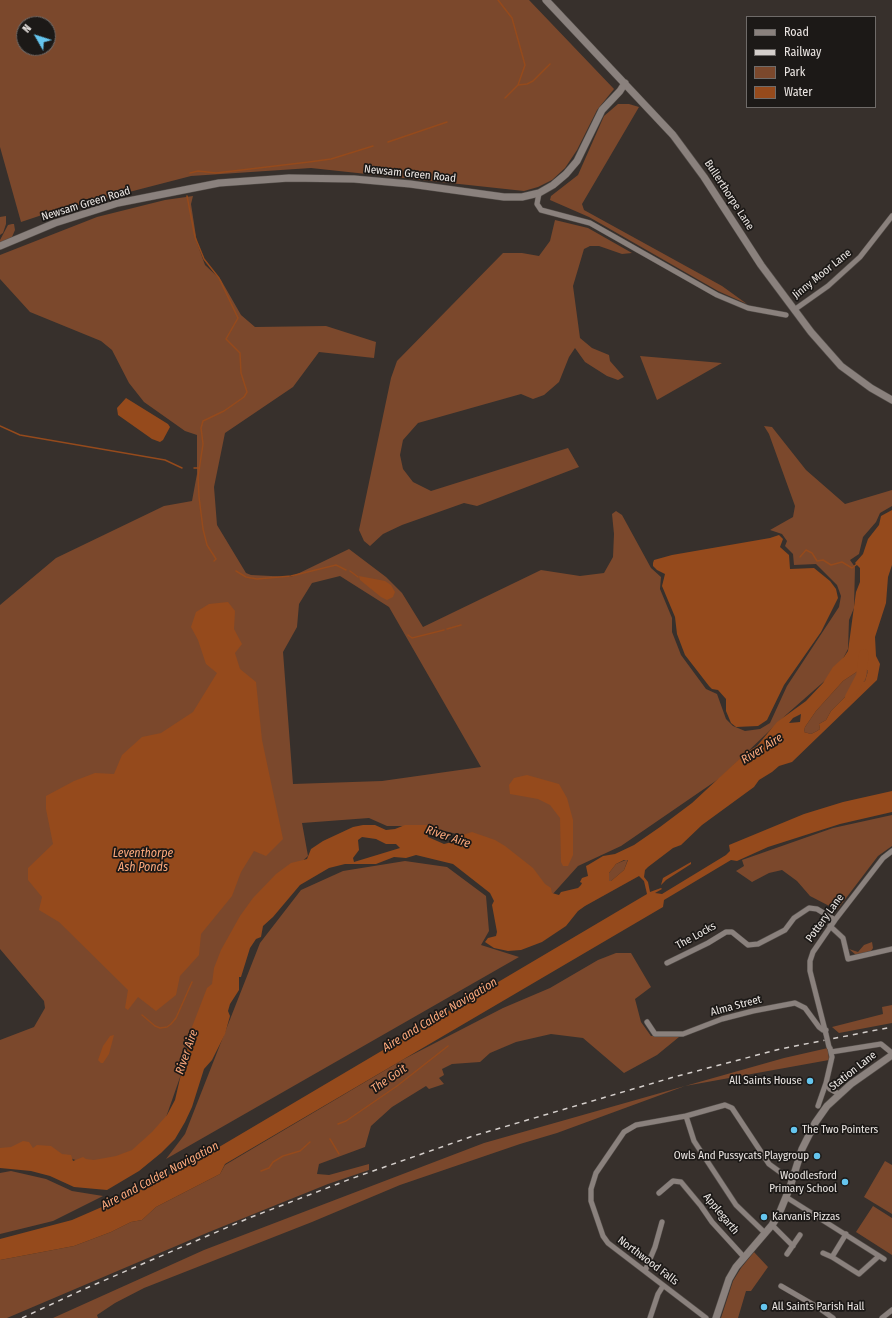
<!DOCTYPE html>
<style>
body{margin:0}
#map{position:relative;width:892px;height:1318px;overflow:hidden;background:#37302c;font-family:"Fira Sans Condensed",sans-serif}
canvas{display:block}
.legend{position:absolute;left:746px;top:16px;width:130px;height:92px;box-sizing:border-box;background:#1c1917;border:1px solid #6f6b69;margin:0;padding:5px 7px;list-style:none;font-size:12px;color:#ece7e4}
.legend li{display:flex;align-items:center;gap:8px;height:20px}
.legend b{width:20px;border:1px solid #6f6b69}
.north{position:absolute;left:16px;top:16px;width:40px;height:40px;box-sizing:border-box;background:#1c1917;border:1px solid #6f6b69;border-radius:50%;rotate:309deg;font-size:11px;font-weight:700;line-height:16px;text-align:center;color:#ece7e4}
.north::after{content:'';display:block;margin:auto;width:14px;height:18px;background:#65c5ee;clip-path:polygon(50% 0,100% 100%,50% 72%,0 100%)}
</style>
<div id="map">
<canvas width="892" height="1318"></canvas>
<ul class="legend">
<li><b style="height:5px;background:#8a817d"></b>Road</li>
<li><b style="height:5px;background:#d4cecb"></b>Railway</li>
<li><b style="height:11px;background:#7b482c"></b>Park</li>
<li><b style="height:11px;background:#954a1c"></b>Water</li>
</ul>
<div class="north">N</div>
</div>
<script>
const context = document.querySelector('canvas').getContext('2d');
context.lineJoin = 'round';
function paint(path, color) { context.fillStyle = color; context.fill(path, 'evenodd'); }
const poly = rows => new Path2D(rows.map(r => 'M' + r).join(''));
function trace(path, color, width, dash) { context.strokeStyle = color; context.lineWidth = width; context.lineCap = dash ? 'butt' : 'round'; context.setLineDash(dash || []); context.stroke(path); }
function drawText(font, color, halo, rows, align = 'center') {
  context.font = font + ' "Fira Sans Condensed",sans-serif'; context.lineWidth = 3.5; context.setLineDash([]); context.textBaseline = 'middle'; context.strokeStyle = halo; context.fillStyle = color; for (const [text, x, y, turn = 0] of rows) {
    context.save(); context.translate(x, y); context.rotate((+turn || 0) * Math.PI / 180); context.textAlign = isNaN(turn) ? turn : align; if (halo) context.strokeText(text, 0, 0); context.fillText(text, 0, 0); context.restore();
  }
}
const green = poly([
 [0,0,529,0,614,89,597,110,577,150,565,168,552,180,538,187,524,191,311,168,191,176,48,213,21,222,0,147],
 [24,24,48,24,48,48,24,48],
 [618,104,629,104,639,107,582,204,584,210,722,286,747,304,718,291,589,217,550,200,551,196,578,175,604,116],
 [193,196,191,204,197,243,205,265,221,280,241,315,255,327,326,326,376,342,374,358,319,352,293,387,225,433,214,487,217,525,246,573,251,575,291,577,349,549,386,577,402,593,423,627,541,570,580,576,604,573,613,557,614,534,612,514,616,511,622,515,651,568,661,577,660,589,672,618,672,632,681,655,706,689,717,694,726,719,733,726,745,731,760,729,770,723,787,686,839,607,841,596,837,585,816,564,794,565,793,554,785,546,787,541,782,534,770,530,793,517,795,506,769,434,764,426,772,427,806,470,845,504,892,490,892,506,880,513,876,522,863,537,859,554,850,560,855,567,854,608,849,620,848,649,837,670,787,714,720,778,621,846,578,866,551,896,489,846,461,835,424,826,387,826,369,818,302,823,308,856,247,912,206,1003,164,1123,139,1147,116,1159,83,1163,47,1149,0,1155,0,1040,34,1027,45,1008,44,1001,0,949,0,605,56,558,164,506,192,501,197,474,197,435,185,431,144,402,129,383,112,350,101,341,30,312,0,279,0,255,97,217,165,200],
 [340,576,389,607,481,767,382,781,293,784,283,652,297,627,299,604,312,583],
 [6,216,6,224,3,233,0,235,0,217],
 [555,220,588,228,632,253,622,254,599,246,590,246,584,249,573,286,580,338,592,348,609,355,610,361,624,377,618,380,607,376,585,362,575,348,569,357,559,382,544,395,533,399,521,394,418,423,403,440,400,455,403,469,413,482,431,491,568,448,579,467,477,506,464,503,402,525,383,534,370,546,364,541,359,530,391,378,397,361,503,253,522,253,539,256,550,241],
 [12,224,14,224,15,230,12,237,0,244,0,240,8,225],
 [640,356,722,363,657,400],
 [864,667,868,671,865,681,853,687,852,690,831,711,826,720,819,724,820,729,817,731,811,734,804,732,805,727,816,711,843,681],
 [892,815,892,846,878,856,837,910,810,896,797,881,782,870,769,873,752,882,736,871,744,866,742,860,833,828],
 [628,859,624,870,611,881,609,881,609,873,616,864],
 [405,861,447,867,486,896,489,931,481,945,519,957,166,1159,185,1134,260,943,301,890,343,871],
 [872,942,873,948,871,951,856,955,849,949,858,952,864,945],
 [616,953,631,953,651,987,635,999,641,1022,651,1036,675,1034,679,1037,657,1055,624,1073,583,1038,551,1034,516,1042,490,1053,480,1062,452,1064,442,1069,444,1075,439,1078,444,1084,429,1089,426,1086,392,1107,371,1126,365,1147,319,1164,317,1174,329,1175,369,1164,369,1170,328,1184,209,1232,7,1318,0,1318,0,1260,74,1246,111,1232,131,1222,142,1220,156,1207,220,1174,225,1165,404,1059,503,1008,550,988,598,960],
 [892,1005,892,1023,839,1033,832,1027,883,1014,882,1007],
 [828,1048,829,1060,685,1086,557,1133,520,1144,400,1185,312,1222,144,1288,115,1303,97,1315,98,1318,53,1318,204,1250,484,1143,685,1086,784,1058],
 [885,1161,892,1165,892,1214,864,1197],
 [11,1171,46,1179,72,1191,103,1196,53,1221,0,1234,0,1173],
 [873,1206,892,1218,892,1255,856,1232],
 [754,1252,768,1267,751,1291,746,1291,738,1318,721,1318,733,1281,741,1268]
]);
const water = poly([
 [126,398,168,424,170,427,163,440,160,442,152,439,118,415,117,408],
 [892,510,892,565,888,577,886,603,875,637,876,656,880,664,877,680,792,762,779,766,772,772,759,780,754,787,702,825,681,845,673,848,648,867,645,870,644,877,648,882,650,892,661,888,662,889,655,893,662,894,726,855,730,851,729,845,804,814,843,802,892,791,892,812,840,824,768,847,737,861,731,860,664,900,663,907,225,1164,220,1174,156,1207,142,1220,131,1222,111,1232,74,1246,0,1260,0,1239,72,1220,134,1193,192,1163,647,894,644,881,639,876,585,906,578,911,566,926,542,942,521,950,508,951,494,948,485,942,488,938,496,936,497,932,492,905,494,901,490,893,453,864,416,855,406,858,394,857,376,864,345,864,329,868,300,885,273,917,263,926,261,937,256,939,250,948,241,977,239,977,239,990,230,1004,228,1011,230,1016,225,1034,212,1060,204,1069,192,1107,185,1122,175,1139,161,1153,139,1171,107,1190,74,1187,50,1176,31,1171,0,1168,0,1148,11,1147,23,1141,29,1142,33,1148,37,1145,51,1146,62,1154,71,1155,73,1161,83,1157,86,1159,94,1160,116,1156,132,1150,152,1132,167,1115,175,1100,192,1027,207,988,212,984,214,968,221,950,240,916,253,898,276,874,291,863,307,859,311,849,323,841,353,827,363,825,375,825,386,830,395,829,405,825,431,825,427,831,428,837,444,844,452,842,456,837,472,832,495,840,505,846,533,868,545,884,551,888,552,893,559,895,561,892,578,888,581,885,582,883,580,882,582,878,588,876,586,866,588,865,603,856,615,854,634,845,660,827,692,803,747,752,757,746,777,722,806,701,823,683,833,667,844,657,848,651,856,592,860,582,860,568,855,563,863,554,868,539,879,525,881,516],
 [864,667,868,671,865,681,853,687,852,690,831,711,826,720,819,724,820,729,817,731,811,734,804,732,805,727,816,711,843,681],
 [801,714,800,722,789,723,793,718],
 [362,837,376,839,386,844,396,844,400,848,354,862,353,858,359,850,358,840],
 [624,860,628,860,624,870,611,881,609,881,609,873,616,864],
 [779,535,783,539,780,547,789,555,790,569,814,568,830,581,836,589,838,598,821,632,784,685,767,720,758,726,736,727,731,723,726,711,726,699,718,690,712,689,709,686,685,655,677,634,675,617,662,586,665,574,657,570,653,566,653,563,654,560,672,555,770,538],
 [359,576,385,581,391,585,395,592,393,597,387,600,381,597,360,580],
 [228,602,235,611,234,629,242,644,235,653,240,669,256,682,262,740,283,839,266,856,254,851,241,872,232,896,201,934,199,955,180,976,176,995,156,1011,138,997,128,1010,125,1008,128,990,59,922,39,910,42,897,28,880,28,868,53,844,46,809,46,796,74,781,95,773,114,774,122,755,142,737,161,733,193,712,217,673,206,664,198,640,191,627,196,612,209,604],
 [527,775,559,784,567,798,573,820,573,855,568,866,563,866,561,862,560,818,550,805,538,799,510,794,509,785,514,778],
 [691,862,691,864,666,880,661,885,663,878],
 [114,1035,109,1054,103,1063,101,1063,98,1060,103,1046,110,1036]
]);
const stream = poly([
 [498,0,512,18,525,65,518,85,505,98],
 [518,85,527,84,533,81,550,64],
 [388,142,447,122],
 [190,173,198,171,216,173,309,162,331,159,373,146],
 [187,196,195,237,204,259,219,278,238,318,226,339,240,353,241,373,247,392,244,397,224,411,203,421,201,428,203,444,198,477,199,497,203,529,207,545,216,559,214,561],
 [0,426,20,435,165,460,182,468],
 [194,468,199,468],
 [800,557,806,550,812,553,817,561,823,560,831,565,842,562,852,568,857,564],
 [236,571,246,577,257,579,291,576,336,565,346,570],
 [350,571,358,577],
 [447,629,461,625],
 [408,635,412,638,444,630],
 [142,1015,155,1026,160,1028,167,1027,171,1024,176,1018,192,982],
 [338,1124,346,1121,397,1086,448,1046],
 [330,1139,339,1154],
 [261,1171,269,1168,273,1162,283,1156,300,1151,310,1142]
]);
const river = poly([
 [850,697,861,676,864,654]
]);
const street = poly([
 [539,193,537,204,541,210,590,223,717,295,748,308,786,315],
 [794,310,828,286,860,257,892,216],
 [830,926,843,938,848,959,892,949],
 [667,963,708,943,726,932,732,932,748,945,758,944,785,930,794,918,809,908,817,909,835,920],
 [647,1022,655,1034,683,1034,722,1019,753,1011,795,1003,805,1008,819,1027,823,1030,826,1030],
 [826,1034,810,971,810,961,813,952,835,920,883,858,892,851],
 [830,1048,832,1057,826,1083,830,1089,839,1094],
 [831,1052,881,1044,892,1053],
 [818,1106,826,1083],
 [686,1116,694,1141,736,1205,765,1233],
 [659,1193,673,1181,681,1182,701,1206,712,1222,743,1256],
 [786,1197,884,1259],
 [772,1225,793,1246],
 [823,1253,832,1257,859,1274,879,1256],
 [787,1254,800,1235],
 [832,1257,846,1234],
 [645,1271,655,1247,662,1222],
 [781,1286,819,1308,833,1318],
 [650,1318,658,1294,663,1286],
 [706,1318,608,1243,603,1236,591,1201,591,1189,596,1173,624,1132,636,1125,686,1116,725,1105,732,1108,769,1164,780,1172,794,1175],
 [882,1318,892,1310]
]);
const secondary = poly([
 [546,0,673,135,704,177,761,265,811,332,841,366,871,388,892,400],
 [0,246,55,223,118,203,219,183,289,178,354,179,410,184,504,197,522,197,539,193,553,185,566,174,577,161,602,110,620,91,625,83],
 [716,1318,729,1279,736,1267,772,1225,779,1214,790,1187,802,1149,815,1123,827,1106,851,1084,892,1055]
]);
const rail = poly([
 [22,1318,82,1290,249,1218,353,1178,473,1136,674,1077,780,1049,892,1027]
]);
const streetBridge = poly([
 [826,1034,829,1047]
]);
const markers = [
 [810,1081,4,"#65c5ee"],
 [794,1130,4,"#65c5ee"],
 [817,1156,4,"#65c5ee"],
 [845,1182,4,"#65c5ee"],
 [764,1217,4,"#65c5ee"],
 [764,1307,4,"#65c5ee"]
];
const streetNames = [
 ["Newsam Green Road",410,174,6],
 ["Bullerthorpe Lane",729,195,57],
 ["Newsam Green Road",86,204,-17],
 ["Jinny Moor Lane",822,274,-39],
 ["Pottery Lane",825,918,-54],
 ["The Locks",696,936,-29],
 ["Alma Street",736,1006,-15],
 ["Station Lane",853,1071,-38],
 ["Applegarth",721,1214,51],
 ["Northwood Falls",648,1261,37]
];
const poiNames = [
 ["All Saints House",802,1081],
 ["The Two Pointers",802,1130,"left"],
 ["Owls And Pussycats Playgroup",809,1156],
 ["Woodlesford",837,1176],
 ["Primary School",837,1189],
 ["Karvanis Pizzas",772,1217,"left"],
 ["All Saints Parish Hall",772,1307,"left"]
];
const waterNames = [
 ["River Aire",762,749,-32],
 ["River Aire",448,837,19],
 ["Leventhorpe",143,854],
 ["Ash Ponds",143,868],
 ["Aire and Calder Navigation",440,1015,-31],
 ["River Aire",187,1052,-71],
 ["The Goit",389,1079,-35],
 ["Aire and Calder Navigation",160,1176,-28]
];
paint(green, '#7b482c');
paint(water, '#954a1c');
trace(stream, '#954a1c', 1.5);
trace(river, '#954a1c', 10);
trace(street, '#544e4a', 6);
trace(secondary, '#544e4a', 8);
trace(street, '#8a817d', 5);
trace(secondary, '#8a817d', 7);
trace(rail, '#d4cecb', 1.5, [5, 5]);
trace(streetBridge, '#544e4a', 6, []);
trace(streetBridge, '#8a817d', 5);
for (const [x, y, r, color] of markers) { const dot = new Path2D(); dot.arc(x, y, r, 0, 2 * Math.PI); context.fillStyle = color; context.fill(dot); trace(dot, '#1c1917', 1.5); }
drawText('11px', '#ece7e4', '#1c1917', streetNames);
drawText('11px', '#ece7e4', '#1c1917', poiNames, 'right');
drawText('italic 12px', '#feaa7d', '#1c1917', waterNames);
</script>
